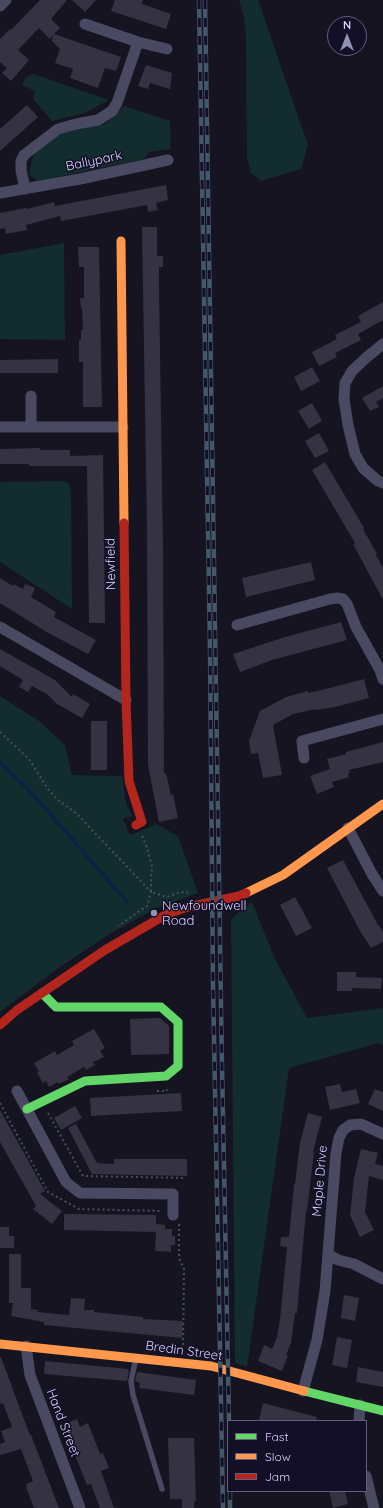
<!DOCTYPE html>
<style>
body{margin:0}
#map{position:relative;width:383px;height:1508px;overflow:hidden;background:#161421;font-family:Quicksand,sans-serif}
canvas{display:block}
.legend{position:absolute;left:227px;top:1420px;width:140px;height:72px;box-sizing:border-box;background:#130f26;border:1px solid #625e7d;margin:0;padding:5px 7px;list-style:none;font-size:12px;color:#d9d4ff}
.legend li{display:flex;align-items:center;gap:8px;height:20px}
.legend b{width:20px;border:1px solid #625e7d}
.north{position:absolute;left:327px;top:16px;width:40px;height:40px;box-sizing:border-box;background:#130f26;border:1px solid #625e7d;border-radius:50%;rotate:0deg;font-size:11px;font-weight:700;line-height:16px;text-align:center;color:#d9d4ff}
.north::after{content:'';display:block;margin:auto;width:14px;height:18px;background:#9591b1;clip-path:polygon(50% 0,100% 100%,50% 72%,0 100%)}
</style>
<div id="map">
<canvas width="383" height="1508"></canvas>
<ul class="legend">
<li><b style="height:5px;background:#63d668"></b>Fast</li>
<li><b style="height:5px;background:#ff974d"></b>Slow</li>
<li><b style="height:5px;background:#b3261e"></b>Jam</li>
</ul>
<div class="north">N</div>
</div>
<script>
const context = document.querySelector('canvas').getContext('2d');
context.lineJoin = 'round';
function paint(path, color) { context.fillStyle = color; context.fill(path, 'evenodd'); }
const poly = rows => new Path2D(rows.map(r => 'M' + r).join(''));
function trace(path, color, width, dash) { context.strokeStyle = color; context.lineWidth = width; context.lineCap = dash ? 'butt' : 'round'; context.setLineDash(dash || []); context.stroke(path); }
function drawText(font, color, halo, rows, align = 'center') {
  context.font = font + ' Quicksand,sans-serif'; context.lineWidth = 3; context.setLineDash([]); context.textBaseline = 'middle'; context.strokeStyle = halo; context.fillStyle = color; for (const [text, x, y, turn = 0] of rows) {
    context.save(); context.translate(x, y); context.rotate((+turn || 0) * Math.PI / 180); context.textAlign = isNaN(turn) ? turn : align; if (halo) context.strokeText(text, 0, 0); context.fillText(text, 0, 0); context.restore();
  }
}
const green = poly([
 [239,0,258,0,308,145,301,169,261,181,251,173,247,158,246,38,244,17],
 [33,74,109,100,85,113,52,121,33,99,35,91,22,85,25,78],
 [124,106,170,121,171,149,149,152,144,159,37,181,29,174,33,156,42,146,59,134,79,128,105,124],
 [64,243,65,340,0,339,0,255],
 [64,481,69,484,71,492,72,609,0,562,0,482],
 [0,696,39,721,65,745,72,775,122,776,126,803,132,816,123,819,130,835,157,824,178,836,198,893,155,909,113,932,60,967,0,1012],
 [252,902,274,957,307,1018,383,1008,383,1045,379,1043,289,1068,247,1367,235,1363,231,919]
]);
const stream = poly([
 [0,762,31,792,127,902]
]);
const building = poly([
 [40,0,67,0,51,19,60,28,54,34,121,57,116,71,105,68,98,88,70,78,73,69,55,63,60,49,52,41,53,35,50,39,39,28,18,50,29,60,11,81,2,73,7,68,0,62,0,39,10,29,11,30],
 [72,0,96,0,85,12],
 [115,0,143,0,142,4,171,14,166,29,111,11],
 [146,65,172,73,170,89,150,83,148,89,138,86],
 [27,105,38,117,0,151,0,129],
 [166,185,168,200,156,203,158,210,148,212,147,205,61,221,60,216,26,225,27,230,6,234,5,228,0,229,0,213,26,208,27,209,54,202,55,206],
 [142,227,157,227,157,256,163,256,163,267,159,267,159,287,163,549,164,774,166,773,171,795,173,794,178,818,159,822,148,765,147,530],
 [78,247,99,247,102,407,83,407,83,362,79,362,79,340,81,340,81,330,83,330,82,308,81,308,80,298,84,298,84,267,79,267],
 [383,302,383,320,358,334,361,340,335,353,337,357,319,366,312,352,337,339,335,335,361,322,358,316],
 [58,359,58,373,0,373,0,360],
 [312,367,320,381,301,391,294,377],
 [383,386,383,398,376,402,379,407,370,411,362,398],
 [312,403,322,421,309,429,298,411],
 [319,433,329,451,315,458,305,441],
 [40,448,40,450,70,450,70,456,103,455,105,623,89,623,87,466,29,466,29,464,0,464,0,449],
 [325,462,364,528,363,529,377,554,376,555,383,568,383,600,353,544,355,543,312,470],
 [311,562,315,580,246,597,242,578],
 [0,578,13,586,14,584,23,589,25,584,35,588,31,597,56,612,54,617,96,640,88,654,45,631,0,603],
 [341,622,347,640,272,660,240,672,233,654,285,637],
 [0,649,55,680,72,697,73,694,90,704,82,718,57,704,47,694,32,686,28,692,19,687,23,680,0,666],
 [364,679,369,698,335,707,317,710,316,709,293,714,273,725,282,775,263,778,258,753,251,754,249,741,260,711,286,697,308,691,308,693,326,689],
 [91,721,107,721,107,770,91,770],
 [383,742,383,762,349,770,350,773,348,773,349,777,332,782,334,787,317,794,310,776,330,769,327,759,346,754,346,752],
 [343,860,378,925,379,925,383,932,383,942,371,948,360,931,327,868],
 [295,897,312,928,296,936,280,905],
 [337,972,356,972,356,977,382,978,381,989,352,988,352,991,337,991],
 [160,1018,169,1026,169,1054,131,1055,130,1019],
 [94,1029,105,1048,100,1051,104,1057,93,1062,95,1065,86,1070,84,1067,67,1077,69,1079,59,1084,58,1082,49,1087,46,1081,43,1083,37,1073,39,1072,34,1063,55,1051,57,1055,74,1045,72,1041],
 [340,1084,342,1092,356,1089,360,1103,330,1110,325,1087],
 [375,1089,383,1092,383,1111,368,1104],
 [181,1093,182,1111,91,1116,90,1098],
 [75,1106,82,1118,61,1130,54,1118],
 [0,1110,45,1191,40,1194,62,1211,52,1224,33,1209,36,1206,0,1142],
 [308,1113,322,1117,313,1152,314,1152,307,1211,306,1211,297,1313,295,1313,291,1343,286,1355,288,1355,282,1371,258,1361,264,1345,272,1349,277,1337,280,1319,287,1247,280,1246,281,1237,289,1237,294,1184,295,1184,300,1143],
 [76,1124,97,1163,114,1164,114,1159,187,1159,187,1176,92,1174,68,1128],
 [361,1149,378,1153,375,1164,383,1166,383,1180,369,1176,365,1212,374,1230,360,1237,350,1215,354,1178],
 [64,1214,156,1215,156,1224,165,1225,165,1229,172,1229,172,1236,175,1236,175,1245,171,1245,171,1252,155,1251,156,1232,64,1230],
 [0,1227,9,1227,9,1236,14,1236,14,1248,0,1248],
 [9,1254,21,1254,21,1288,31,1288,31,1309,38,1310,37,1312,69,1315,71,1298,85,1299,84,1310,94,1310,94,1312,143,1317,143,1319,183,1321,182,1338,44,1325,44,1322,11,1316,13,1303,9,1303],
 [344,1295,359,1298,355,1321,341,1318],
 [337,1337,352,1340,347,1368,332,1365],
 [1,1357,22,1414,30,1435,31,1435,59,1508,34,1508,26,1487,27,1486,26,1484,33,1481,21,1449,0,1455,0,1444,5,1442,1,1431,12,1427,3,1403,0,1404,0,1358],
 [45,1361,128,1369,129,1371,127,1381,44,1374],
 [358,1367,383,1372,383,1387,356,1382],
 [137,1372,196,1380,194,1395,139,1388,140,1383,135,1381],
 [263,1403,317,1417,316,1421,264,1421,259,1420],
 [77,1419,80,1427,88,1423,100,1454,103,1453,109,1468,101,1471,114,1508,100,1508,91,1484,87,1485,63,1425],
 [168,1438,194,1438,196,1501,194,1501,194,1508,182,1508,182,1499,170,1499],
 [329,1491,345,1491,348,1504,333,1508]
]);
const path = poly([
 [0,732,29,759,48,789,58,800,76,813,151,892,147,906,118,926],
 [142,836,147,848,152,866,151,879,151,892,167,897,177,893,187,892,188,894],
 [157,1091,167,1091,166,1088],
 [0,1103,48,1192,79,1209,162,1211],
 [48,1113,83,1176,186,1178],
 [179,1224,179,1258,184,1269,183,1348]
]);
const lane = poly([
 [136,1358,131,1381,133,1395,162,1489]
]);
const street = poly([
 [0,6,6,0],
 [85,24,138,42,167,49],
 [25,189,21,170,21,161,24,155,58,129,76,124,98,120,112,111,117,103,138,42],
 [0,193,80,179,168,160],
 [383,344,367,357,352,371,345,383,344,399,348,425,355,454,363,468,378,481,383,483],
 [31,396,31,426],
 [0,427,123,427],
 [237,625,330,599,337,598,343,599,347,604,356,627,380,670,383,679],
 [0,627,126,700],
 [304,758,302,741,383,719],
 [348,828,372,874,383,891],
 [17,1091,66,1182,80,1193,173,1194,173,1215],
 [328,1254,338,1260,354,1264,383,1279],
 [26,1346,30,1375,80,1508],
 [303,1391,317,1340,325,1291,336,1153,339,1138,343,1130,350,1125,361,1124,383,1134],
 [359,1421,360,1405],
 [366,1476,374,1508]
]);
const fast = poly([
 [27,1109,85,1081,166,1076,178,1066,178,1022,161,1007,56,1007,42,993],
 [304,1391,383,1411]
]);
const slow = poly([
 [121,241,124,523],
 [246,893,283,875,383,804],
 [0,1344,211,1366,304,1391]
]);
const jam = poly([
 [124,523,126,700,129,781,142,822,136,825],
 [0,1025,17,1010,105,950,167,914,188,907,239,896,246,893]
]);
const rail = poly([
 [199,0,210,648,213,985,223,1508],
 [205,0,222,1066,229,1421],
 [230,1491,230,1508]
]);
const markers = [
 [154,913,4,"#9591b1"]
];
const streetNames = [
 ["Ballypark",94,161,-12],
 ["Newfield",111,564,-91],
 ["Maple Drive",320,1181,-85],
 ["Bredin Street",184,1351,8],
 ["Hand Street",63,1423,69]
];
const poiNames = [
 ["Newfoundwell",162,906],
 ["Road",162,921]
];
paint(green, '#132c2d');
trace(stream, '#0d2144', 3.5);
paint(building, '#343243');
trace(path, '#44505f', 2, [2, 3]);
trace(lane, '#4a4962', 5.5);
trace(street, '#4a4962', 11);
trace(fast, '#63d668', 9);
trace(slow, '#ff974d', 9);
trace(jam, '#b3261e', 9);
trace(rail, '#43596b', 4.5);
trace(rail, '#130f26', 3, [9]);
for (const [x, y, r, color] of markers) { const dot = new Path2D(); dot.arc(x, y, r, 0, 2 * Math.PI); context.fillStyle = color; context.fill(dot); trace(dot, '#130f26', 1.5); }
drawText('13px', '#d9d4ff', '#130f26', streetNames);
drawText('13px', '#d9d4ff', '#130f26', poiNames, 'left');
</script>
